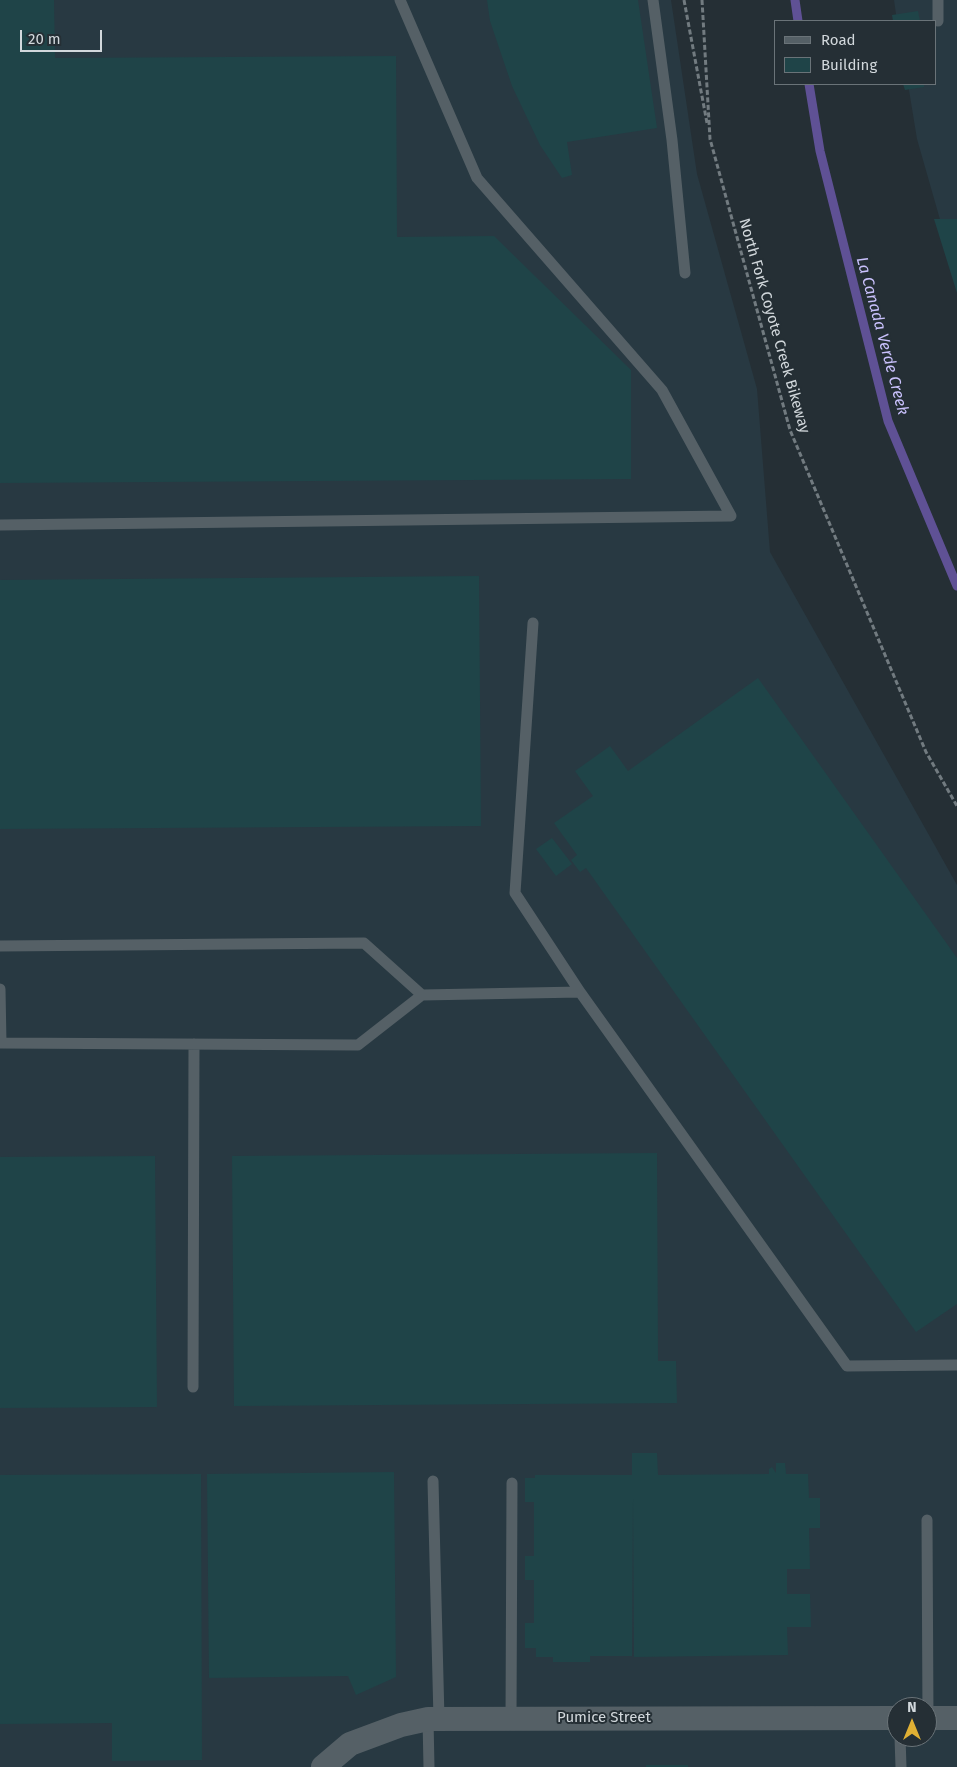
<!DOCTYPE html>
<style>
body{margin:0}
#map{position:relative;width:957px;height:1767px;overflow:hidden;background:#252f35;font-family:"Fira Sans",sans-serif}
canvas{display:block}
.legend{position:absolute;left:774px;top:20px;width:162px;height:65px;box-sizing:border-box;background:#252f35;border:1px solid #6a7378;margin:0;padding:6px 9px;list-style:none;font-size:15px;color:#d2d8dc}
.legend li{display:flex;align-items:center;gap:10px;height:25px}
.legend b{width:25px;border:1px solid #6a7378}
.north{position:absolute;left:887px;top:1697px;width:50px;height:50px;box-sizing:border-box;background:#252f35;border:1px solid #6a7378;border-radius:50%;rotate:0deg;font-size:14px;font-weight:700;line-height:20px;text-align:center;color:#d2d8dc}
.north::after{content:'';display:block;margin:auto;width:18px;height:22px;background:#e0b034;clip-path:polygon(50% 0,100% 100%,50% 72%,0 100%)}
.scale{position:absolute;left:20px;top:30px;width:82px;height:22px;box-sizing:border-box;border:2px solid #d2d8dc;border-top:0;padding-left:6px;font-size:15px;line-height:18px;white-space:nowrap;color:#d2d8dc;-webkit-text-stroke:4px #252f35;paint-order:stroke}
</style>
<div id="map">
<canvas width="957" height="1767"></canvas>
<ul class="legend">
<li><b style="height:6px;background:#556066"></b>Road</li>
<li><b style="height:14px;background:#1f4448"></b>Building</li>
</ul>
<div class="north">N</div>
<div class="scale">20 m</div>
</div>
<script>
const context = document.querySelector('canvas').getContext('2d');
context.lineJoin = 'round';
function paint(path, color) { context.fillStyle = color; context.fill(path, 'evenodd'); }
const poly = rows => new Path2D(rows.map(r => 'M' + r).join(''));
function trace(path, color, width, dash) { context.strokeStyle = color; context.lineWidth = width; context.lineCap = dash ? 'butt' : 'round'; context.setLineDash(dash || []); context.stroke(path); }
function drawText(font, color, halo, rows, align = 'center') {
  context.font = font + ' "Fira Sans",sans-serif'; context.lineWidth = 4; context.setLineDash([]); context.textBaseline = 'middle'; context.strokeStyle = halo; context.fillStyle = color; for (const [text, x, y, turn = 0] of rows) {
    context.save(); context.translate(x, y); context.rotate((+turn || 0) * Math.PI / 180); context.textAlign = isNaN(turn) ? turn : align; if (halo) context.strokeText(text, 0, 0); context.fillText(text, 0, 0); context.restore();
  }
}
const built = poly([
 [0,0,671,0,697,174,757,389,770,552,957,885,957,1767,0,1767],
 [897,1707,927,1707,927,1737,897,1737],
 [894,0,957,0,957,279,917,139,908,84,936,84,936,21,897,21]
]);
const stream = poly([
 [795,0,798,21],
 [809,84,820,151,888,421,957,586]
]);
const building = poly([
 [0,0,54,0,55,58,396,56,397,237,494,236,631,370,631,479,0,483],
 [487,0,638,0,657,128,567,142,572,175,562,178,540,145,512,86,490,21],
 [918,11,920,21,893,21,892,15],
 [903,84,924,84,924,87,905,90],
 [934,219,957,219,957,293],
 [479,576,481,826,0,829,0,580],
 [758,678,957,958,957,1304,916,1332,586,868,580,872,571,860,577,855,554,823,593,796,575,771,610,746,628,771],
 [552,838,572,864,556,876,536,849],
 [657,1153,658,1361,676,1361,677,1403,234,1406,232,1156],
 [155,1156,157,1407,0,1408,0,1157],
 [632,1453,657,1453,658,1475,769,1474,769,1469,772,1467,776,1473,776,1463,785,1463,786,1474,808,1474,809,1498,820,1498,820,1528,809,1528,810,1569,787,1569,787,1594,810,1594,811,1627,787,1627,788,1655,634,1657,633,1498,632,1656,590,1656,590,1662,553,1662,553,1657,536,1657,536,1648,525,1648,525,1623,534,1623,534,1580,525,1580,525,1556,534,1556,534,1502,525,1502,525,1478,535,1478,535,1475,632,1475],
 [394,1472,396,1677,356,1695,348,1676,209,1678,207,1474],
 [201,1474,202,1760,112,1761,112,1723,0,1724,0,1475],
 [646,1765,688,1765,688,1767,646,1767]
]);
const path = poly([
 [684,0,707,123],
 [702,0,710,139,790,430,926,752,957,806]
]);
const lane = poly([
 [653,0,672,140,685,273],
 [938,0,938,21],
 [0,525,731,516,662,390,477,178,400,0],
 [533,623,515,893,580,992],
 [0,946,364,943,422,995],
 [0,989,1,1043],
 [0,1043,358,1045,422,995,580,992,847,1366,957,1365],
 [193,1387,194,1044],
 [433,1481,439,1719],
 [927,1520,928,1718],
 [511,1718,512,1483],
 [428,1719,429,1767],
 [900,1737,901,1767]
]);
const street = poly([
 [927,1718,957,1718],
 [323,1767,350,1744,401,1725,428,1719,897,1718]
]);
const streetNames = [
 ["North Fork Coyote Creek Bikeway",774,326,74],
 ["Pumice Street",604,1718]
];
const waterNames = [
 ["La Canada Verde Creek",882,336,75]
];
paint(built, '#283942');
trace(stream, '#5f5195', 9);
paint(building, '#1f4448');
trace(path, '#727b80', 3, [5, 2.5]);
trace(lane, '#556066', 11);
trace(street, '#556066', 24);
drawText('15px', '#d2d8dc', '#252f35', streetNames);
drawText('italic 16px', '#c9c1fc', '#252f35', waterNames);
</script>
